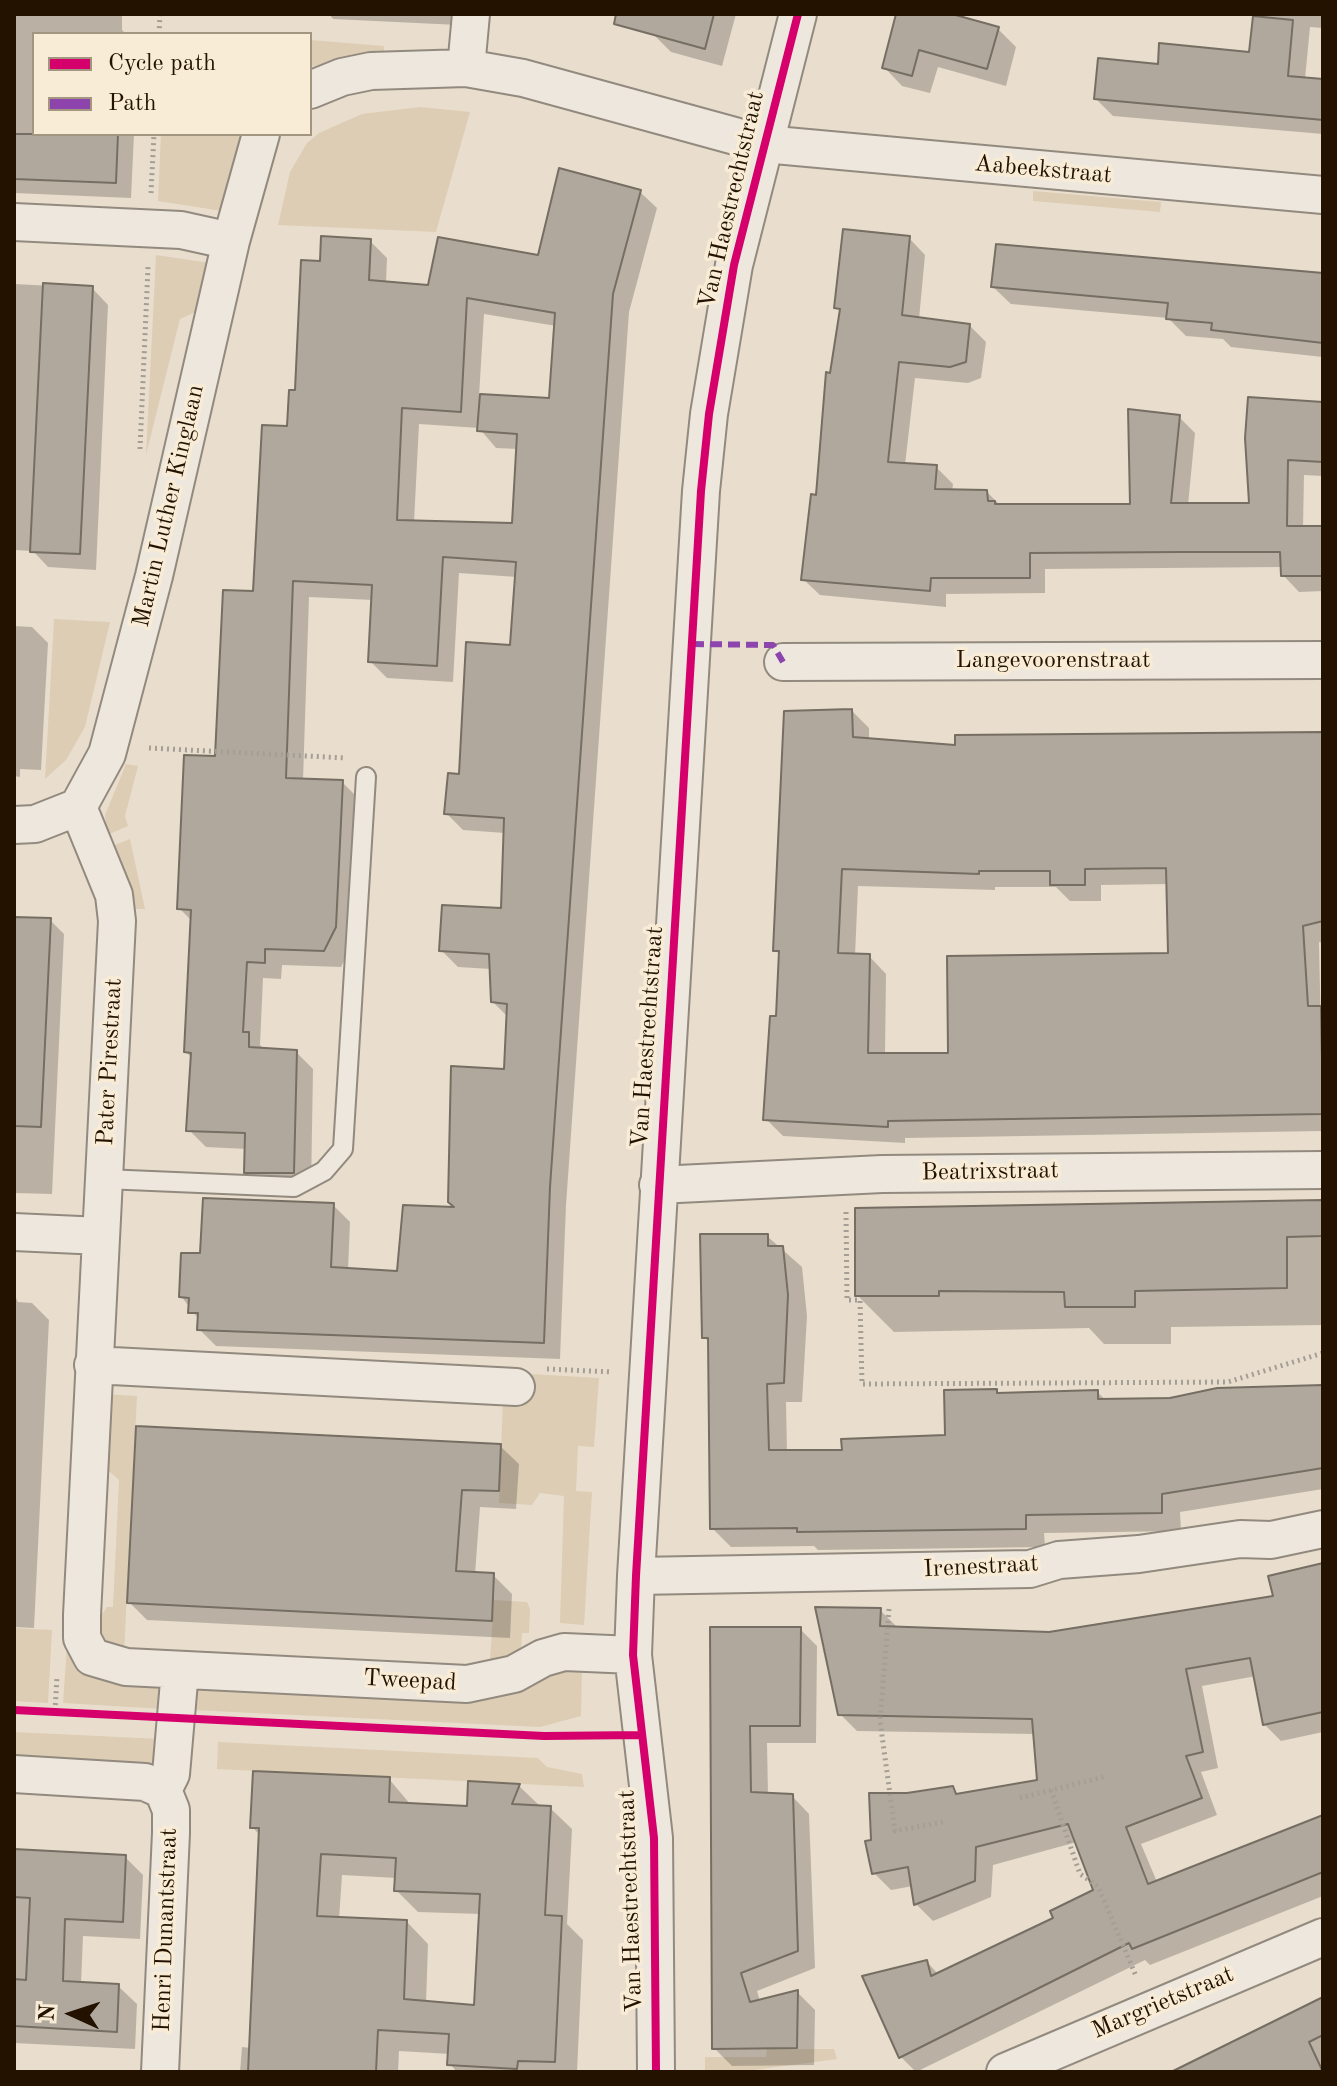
<!DOCTYPE html>
<style>
body{margin:0}
#map{position:relative;width:1337px;height:2086px;overflow:hidden;background:#e9decd;font-family:"Old Standard TT",serif}
canvas{display:block}
.frame{position:absolute;inset:0;border:16px solid #231200;pointer-events:none}
.legend{position:absolute;left:32px;top:32px;width:280px;height:104px;box-sizing:border-box;background:#f9ecd6;border:2px solid #a39580;margin:0;padding:10px 14px;list-style:none;font-size:24px;color:#231200}
.legend li{display:flex;align-items:center;gap:16px;height:40px}
.legend b{width:40px;border:2px solid #a39580}
.north{position:absolute;left:32px;top:1974px;width:80px;height:80px;-webkit-text-stroke:6px #f9ecd6;paint-order:stroke;rotate:273deg;font-size:22px;font-weight:700;line-height:32px;text-align:center;color:#231200}
.north::after{content:'';display:block;margin:auto;width:28px;height:36px;background:#231200;clip-path:polygon(50% 0,100% 100%,50% 72%,0 100%)}
</style>
<div id="map">
<canvas width="1337" height="2086"></canvas>
<div class="frame"></div>
<ul class="legend">
<li><b style="height:10px;background:#d6006c"></b>Cycle path</li>
<li><b style="height:10px;background:#8e44ad"></b>Path</li>
</ul>
<div class="north">N</div>
</div>
<script>
const context = document.querySelector('canvas').getContext('2d');
context.lineJoin = 'round';
function paint(path, color) { context.fillStyle = color; context.fill(path, 'evenodd'); }
const poly = rows => new Path2D(rows.map(r => 'M' + r).join(''));
function trace(path, color, width, dash) { context.strokeStyle = color; context.lineWidth = width; context.lineCap = dash ? 'butt' : 'round'; context.setLineDash(dash || []); context.stroke(path); }
function drawText(font, color, halo, rows, align = 'center') {
  context.font = font + ' "Old Standard TT",serif'; context.lineWidth = 7; context.setLineDash([]); context.textBaseline = 'middle'; context.strokeStyle = halo; context.fillStyle = color; for (const [text, x, y, turn = 0] of rows) {
    context.save(); context.translate(x, y); context.rotate((+turn || 0) * Math.PI / 180); context.textAlign = isNaN(turn) ? turn : align; if (halo) context.strokeText(text, 0, 0); context.fillText(text, 0, 0); context.restore();
  }
}
const green = poly([
 [310,40,384,46,384,52,310,67],
 [420,107,470,112,436,232,278,225,290,172,307,143,319,133,362,114],
 [161,134,241,134,222,211,158,201],
 [1033,191,1161,202,1160,212,1033,201],
 [156,255,210,263,198,311,180,319,146,455],
 [54,619,110,622,85,727,66,760,45,779],
 [126,764,138,766,125,816,128,826,107,835,105,815],
 [130,839,145,909,134,909,134,899,112,846],
 [530,1374,599,1378,594,1447,578,1446,576,1491,592,1492,584,1625,560,1623,564,1496,540,1493,532,1505,499,1503,503,1400,528,1398],
 [105,1394,137,1396,124,1653,104,1641,96,1623,107,1607,113,1607,119,1480,102,1465],
 [494,1600,527,1602,530,1609,529,1633,522,1633,521,1649,494,1666,490,1660],
 [14,1628,52,1630,48,1703,14,1701],
 [67,1647,75,1667,91,1677,157,1682,164,1709,63,1703],
 [561,1668,582,1668,581,1716,540,1727,192,1710,200,1684,495,1698,515,1693],
 [14,1732,161,1739,150,1767,14,1761],
 [218,1742,538,1758,547,1767,582,1774,584,1787,217,1769],
 [767,2049,834,2049,837,2059,739,2072,705,2072,705,2057,766,2057]
]);
const shadow = poly([
 [14,14,122,14,122,30,126,34,34,34,34,134,134,134,131,198,14,193],
 [329,14,459,14,458,25,333,19],
 [657,14,736,14,722,66,671,52,653,34],
 [899,14,944,14,998,29,1016,47,1006,86,938,67,930,93,902,86,884,67],
 [1255,14,1323,14,1323,28,1310,27,1305,79,1323,81,1323,134,1113,116,1096,99,1160,66,1251,54],
 [640,192,657,208,629,312,566,1205,560,1359,216,1346,199,1329,200,1321,181,1296,202,1256,333,1205,350,1222,348,1270,398,1273,458,1209,506,1072,508,1017,493,1002,491,969,458,967,441,950,503,910,505,833,463,830,446,813,512,647,517,577,459,573,453,682,387,678,370,661,373,600,309,597,303,780,342,782,359,799,352,945,341,967,282,965,281,979,263,978,260,1045,265,1050,296,1052,313,1069,311,1190,263,1189,246,1172,247,1149,206,1147,189,1130,192,1058,186,1052,193,922,179,908,255,593,322,263,370,241,387,258,386,283,429,287,539,257],
 [484,314,556,326,550,400,479,396],
 [419,424,479,428,496,448,518,449,514,526,414,522],
 [909,238,925,255,919,319,970,326,986,342,981,378,968,383,915,378,905,465,936,467,953,484,952,492,987,492,1001,506,1132,506,1179,417,1195,433,1188,505,1252,505,1323,404,1323,476,1304,475,1303,528,1323,528,1323,591,1299,592,1283,575,1283,567,1045,569,1045,593,946,594,946,607,820,595,803,579,841,312,836,307],
 [1323,275,1323,357,1231,347,1223,339,1186,336,1168,318,1011,304,993,287],
 [14,284,92,288,108,305,96,570,48,567,33,551,14,550],
 [14,626,32,627,48,643,41,770,20,769,20,777,14,776],
 [852,711,869,728,869,740,957,747,1323,734,1323,943,1319,942,1323,1131,905,1138,905,1143,783,1136,766,1119,778,1019,781,956,775,950],
 [1169,884,1170,955,950,1055,885,1055,886,974,869,956,855,956,858,886,995,890,995,887,1056,887,1070,901,1101,901,1101,885],
 [14,919,50,920,64,934,52,1194,14,1193],
 [1323,1202,1323,1325,1171,1327,1171,1344,1104,1344,1089,1328,894,1332,857,1295],
 [767,1236,802,1267,807,1316,802,1402,786,1402,787,1452,844,1452,947,1437,996,1391,1000,1395,1097,1392,1107,1401,1323,1387,1323,1489,1180,1512,1181,1531,1044,1533,1045,1547,818,1550,814,1546,731,1547,712,1528,710,1343,704,1337],
 [14,1294,18,1302,32,1303,49,1320,34,1628,14,1627],
 [500,1446,519,1464,516,1509,480,1507,475,1574,493,1575,512,1594,510,1638,147,1620,129,1602],
 [1323,1565,1323,1732,1281,1741,1264,1724,1256,1676,1202,1686,1218,1768,1201,1772,1217,1815,1141,1844,1157,1882,1323,1817,1323,1896,1150,1965,1145,1960,916,2072,900,2056,927,1962,939,1975,1056,1920,1096,1891,1077,1842,993,1865,991,1897,933,1921,916,1904,913,1886,891,1890,874,1873,907,1795,952,1788,959,1795,1039,1782,1035,1734,857,1731,840,1714,880,1610,897,1627,1049,1634,1275,1597],
 [712,1629,800,1629,817,1646,816,1743,767,1743,768,1795,792,1796,809,1814,815,1968,757,1991,760,2001,798,1993,815,2010,814,2065,732,2066,714,2048],
 [389,1779,411,1805,469,1808,519,1786,541,1807,550,1808,572,1829,567,1924,583,1940,577,2072,457,2072,450,2064,450,2054,399,2051,398,2072,240,2072,242,2047,251,2048,260,1835,252,1827],
 [342,1875,397,1878,396,1890,418,1912,481,1914,476,2007,426,2003,428,1944,407,1922,339,1919],
 [14,1851,125,1857,143,1875,140,1939,83,1936,81,1984,118,1986,137,2004,135,2049,14,2043],
 [1323,1999,1323,2072,1173,2072]
]);
const building = poly([
 [616,14,714,14,705,49,614,24,616,14],
 [896,14,952,14,999,27,987,69,919,50,912,76,882,68,896,14],
 [1253,16,1293,20,1288,76,1323,79,1323,120,1094,99,1098,58,1158,64,1159,43,1249,52,1253,16],
 [14,134,118,134,116,183,14,179,14,134],
 [559,168,641,190,613,294,550,1187,544,1343,197,1330,198,1313,188,1313,189,1298,179,1297,181,1253,200,1253,203,1198,334,1203,331,1267,397,1271,403,1205,454,1207,448,1202,451,1066,504,1069,507,1004,491,1002,489,954,439,951,442,905,501,908,504,818,444,814,448,773,459,774,466,642,510,645,516,562,443,557,437,666,368,662,372,585,293,581,286,778,343,780,336,927,324,951,265,949,265,963,247,962,243,1032,249,1032,249,1047,297,1050,294,1173,244,1173,245,1133,186,1131,191,1053,184,1052,191,910,177,909,184,755,215,756,223,590,253,591,262,425,287,426,289,390,295,390,301,260,320,261,321,236,371,239,369,280,428,285,438,237,538,255,559,168],
 [467,298,555,313,549,398,480,394,477,431,517,434,512,523,397,520,402,408,461,412,467,298],
 [843,229,910,236,902,315,970,324,966,362,950,367,899,362,888,462,937,465,935,489,987,490,988,501,995,501,995,504,1130,504,1128,409,1180,415,1171,503,1249,503,1245,438,1248,397,1323,402,1323,462,1288,460,1287,526,1323,526,1323,576,1281,576,1280,552,1181,552,1030,553,1030,578,931,578,930,591,801,580,811,494,816,495,826,372,830,373,840,309,834,308,843,229],
 [996,244,1323,273,1323,343,1211,330,1212,323,1166,319,1168,303,991,287,996,244],
 [43,283,93,286,80,554,30,552,43,283],
 [852,709,853,737,955,745,955,735,1323,732,1323,921,1303,926,1308,1006,1321,1006,1323,1114,888,1121,888,1127,763,1120,770,1016,776,1016,779,951,773,951,784,711,852,709],
 [1166,868,1168,953,947,956,948,1053,868,1053,870,954,838,953,842,869,979,874,979,871,1050,871,1050,885,1085,885,1085,869,1166,868],
 [14,917,51,918,41,1127,14,1126,14,917],
 [1323,1200,1323,1236,1287,1237,1287,1288,1135,1291,1135,1307,1065,1307,1064,1292,939,1291,939,1296,855,1296,855,1208,1323,1200],
 [700,1234,768,1234,768,1246,783,1246,788,1295,784,1383,767,1384,769,1450,842,1450,841,1439,945,1435,944,1390,997,1389,997,1393,1098,1390,1098,1399,1170,1398,1217,1388,1323,1385,1323,1468,1162,1494,1162,1513,1026,1515,1026,1529,797,1532,797,1528,710,1529,708,1338,702,1338,700,1234],
 [136,1426,501,1444,499,1491,462,1490,456,1571,494,1573,492,1621,127,1603,136,1426],
 [1323,1563,1323,1712,1263,1725,1250,1658,1186,1669,1203,1752,1186,1756,1202,1798,1126,1827,1148,1884,1323,1815,1323,1872,1132,1949,1129,1943,899,2058,862,1976,927,1960,931,1976,1053,1918,1050,1911,1093,1890,1068,1824,976,1847,975,1881,914,1905,908,1867,872,1874,865,1841,871,1840,869,1793,907,1793,953,1786,956,1794,1037,1780,1032,1719,838,1715,815,1607,881,1608,880,1626,1049,1632,1273,1596,1268,1576,1323,1563],
 [710,1627,801,1627,800,1726,750,1726,751,1792,793,1794,798,1951,741,1973,750,2002,798,1990,797,2048,712,2049,710,1627],
 [253,1771,390,1777,389,1802,467,1806,468,1781,520,1784,512,1804,551,1806,545,1915,562,1916,555,2062,518,2061,517,2069,447,2065,449,2034,378,2030,376,2072,248,2072,259,1828,250,1828,253,1771],
 [321,1854,396,1858,394,1891,480,1894,474,2005,404,1999,407,1920,317,1916,321,1854],
 [14,1849,126,1855,123,1922,65,1919,63,1981,119,1984,117,2032,14,2026,14,1979,26,1980,30,1898,14,1897,14,1849],
 [1323,1997,1323,2035,1309,2042,1323,2072,1171,2072,1323,1997]
]);
const path = poly([
 [159,34,160,14],
 [151,193,154,134],
 [140,449,148,267],
 [149,748,346,758],
 [846,1212,847,1300,860,1300,862,1384,1228,1382,1323,1353],
 [547,1369,612,1372],
 [889,1609,880,1721,895,1831,943,1822],
 [55,1711,57,1676],
 [1051,1790,1080,1874,1098,1886,1136,1976],
 [1020,1798,1107,1776]
]);
const lane = poly([
 [104,1179,294,1187,324,1171,343,1149,366,777]
]);
const street = poly([
 [466,68,471,14],
 [310,90,342,77,371,71,466,68,523,78,764,144,1323,195],
 [14,222,181,230,231,241],
 [783,662,1323,660],
 [78,807,114,895,117,921,82,1615,82,1638,92,1657,126,1667,467,1684,514,1674,543,1658,564,1652,633,1655],
 [14,825,35,824,78,807,107,754,154,576,231,241,261,134],
 [658,1185,882,1174,1323,1170],
 [14,1232,101,1236],
 [93,1365,516,1387],
 [636,1576,1030,1569,1059,1560,1139,1554,1240,1539,1271,1540,1323,1529],
 [14,1774,145,1782,163,1790,171,1810,171,1833,160,2072],
 [163,1790,171,1774,180,1670],
 [656,2072,654,1838,633,1655,636,1576,701,491,709,414,734,265,798,14],
 [1005,2072,1323,1937]
]);
const quiet = poly([
 [692,644,773,645,783,662]
]);
const cycleway = poly([
 [14,1710,544,1736,641,1735],
 [656,2072,654,1838,633,1655,636,1576,701,491,709,414,734,265,798,14]
]);
const streetNames = [
 ["Aabeekstraat",1043,170,5],
 ["Van Haestrechtstraat",732,200,-77],
 ["Martin Luther Kinglaan",169,506,-77],
 ["Langevoorenstraat",1053,661],
 ["Van Haestrechtstraat",648,1037,-86],
 ["Pater Pirestraat",110,1062,-87],
 ["Beatrixstraat",990,1172,-1],
 ["Irenestraat",981,1567,-3],
 ["Tweepad",410,1681,3],
 ["Van Haestrechtstraat",631,1901,-92],
 ["Henri Dunantstraat",166,1930,-88],
 ["Margrietstraat",1163,2003,-23]
];
paint(green, '#dccdb4');
paint(shadow, '#0003');
paint(building, '#b0a89c');
trace(building, '#766e62', 2);
trace(lane, '#928a7e', 22);
trace(street, '#928a7e', 40);
trace(path, '#a49e95', 5, [2, 4]);
trace(lane, '#ede7de', 18);
trace(street, '#ede7de', 36);
trace(quiet, '#8e44ad', 6, [12, 6]);
trace(cycleway, '#d6006c', 8);
drawText('24px', '#231200', '#f9ecd6', streetNames);
</script>
